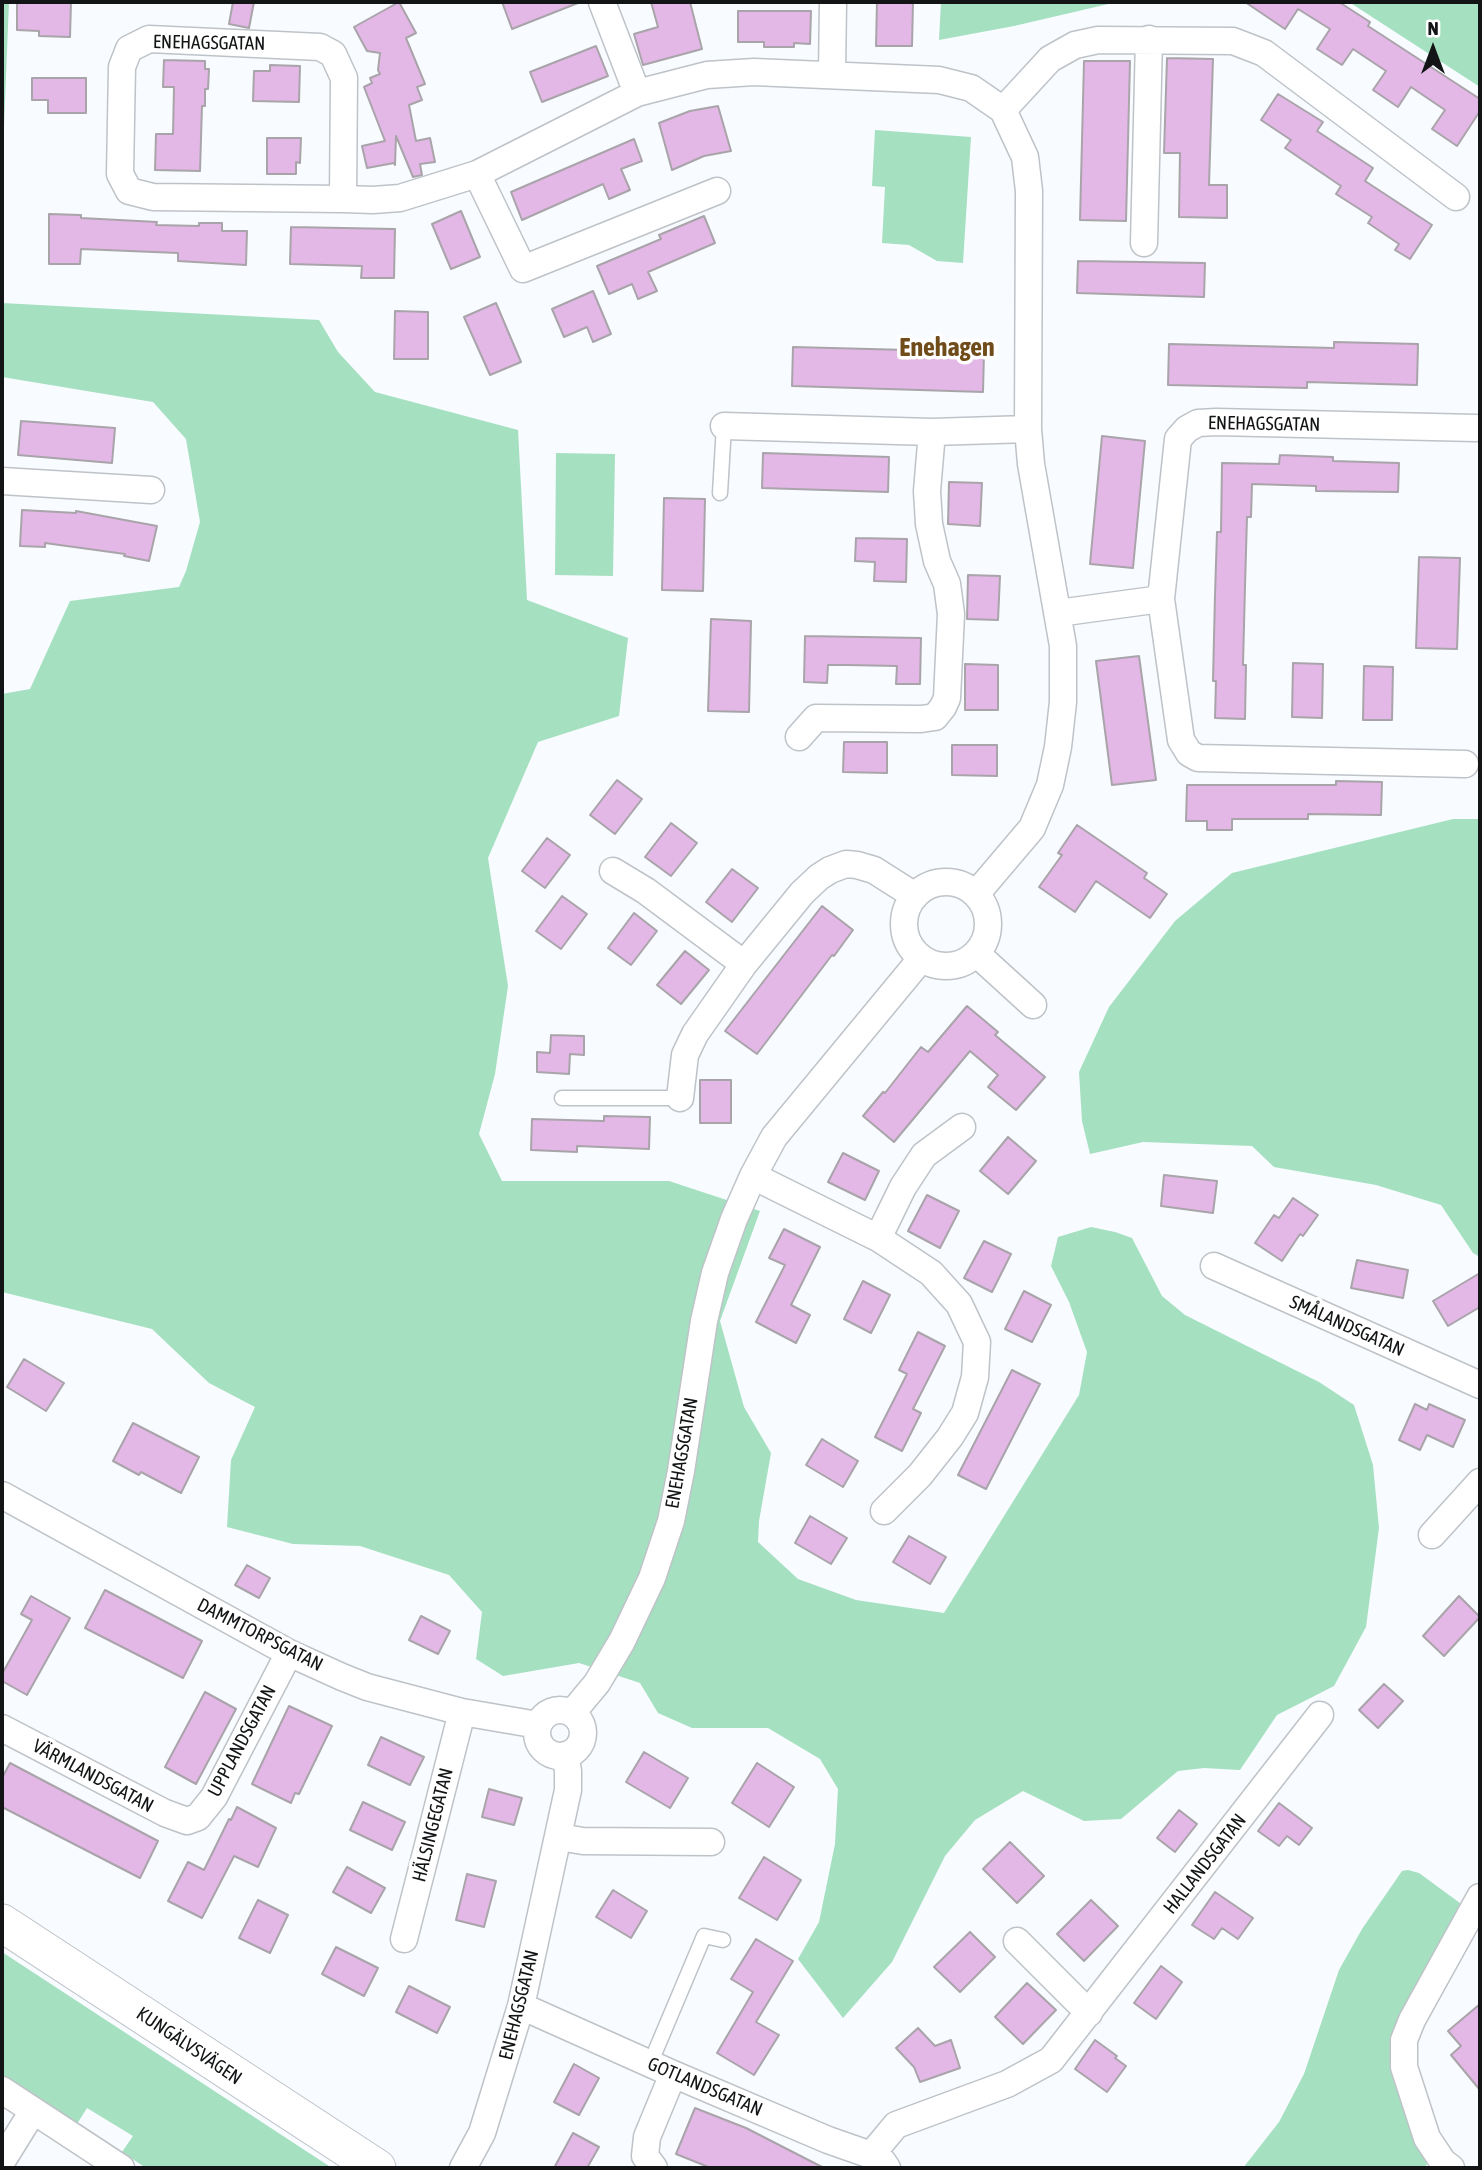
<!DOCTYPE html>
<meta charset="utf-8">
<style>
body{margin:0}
#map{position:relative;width:1482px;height:2170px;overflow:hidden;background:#f8fbff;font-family:"Asap Condensed",sans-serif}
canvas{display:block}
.frame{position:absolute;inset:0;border:4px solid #121415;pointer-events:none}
.north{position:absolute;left:1398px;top:14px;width:70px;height:70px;-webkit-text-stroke:5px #fff;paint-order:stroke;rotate:0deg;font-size:19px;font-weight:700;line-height:28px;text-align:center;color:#121415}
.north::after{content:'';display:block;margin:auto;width:24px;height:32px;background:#121415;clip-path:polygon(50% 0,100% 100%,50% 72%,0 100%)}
</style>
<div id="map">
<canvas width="1482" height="2170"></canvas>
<div class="frame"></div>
<div class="north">N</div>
</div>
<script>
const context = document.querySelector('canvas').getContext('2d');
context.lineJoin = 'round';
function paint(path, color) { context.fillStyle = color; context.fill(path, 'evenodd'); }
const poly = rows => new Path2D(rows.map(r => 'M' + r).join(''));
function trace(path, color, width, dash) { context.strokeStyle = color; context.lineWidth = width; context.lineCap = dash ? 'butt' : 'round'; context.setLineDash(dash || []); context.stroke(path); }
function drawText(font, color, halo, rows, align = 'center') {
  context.font = font + ' "Asap Condensed",sans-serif'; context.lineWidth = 7; context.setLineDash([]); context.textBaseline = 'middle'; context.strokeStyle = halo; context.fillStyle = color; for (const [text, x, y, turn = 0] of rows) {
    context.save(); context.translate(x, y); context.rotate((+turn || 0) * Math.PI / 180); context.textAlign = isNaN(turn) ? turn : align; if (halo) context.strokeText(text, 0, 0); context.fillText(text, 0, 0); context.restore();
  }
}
const green = poly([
 [2,2,9,2,2,176],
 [941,2,1117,2,1014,26,939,40],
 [1349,2,1480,2,1480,87],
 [875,130,971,137,963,263,937,261,909,245,882,243,885,187,872,186],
 [2,303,319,320,338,352,375,392,518,430,527,600,628,638,619,716,538,742,488,858,508,986,495,1074,479,1134,502,1181,669,1181,760,1211,720,1321,744,1407,771,1453,759,1521,758,1542,798,1579,856,1600,944,1613,1079,1395,1087,1352,1069,1302,1051,1266,1058,1237,1091,1227,1115,1232,1132,1238,1162,1296,1185,1315,1319,1382,1354,1405,1373,1465,1379,1528,1366,1627,1334,1686,1277,1715,1240,1770,1204,1768,1178,1771,1121,1819,1084,1821,1023,1791,975,1820,945,1856,892,1962,843,2018,798,1959,819,1922,835,1844,838,1789,820,1759,768,1728,692,1728,658,1713,640,1683,579,1663,503,1676,476,1659,482,1612,449,1575,360,1546,293,1544,227,1527,231,1460,255,1407,209,1383,152,1329,2,1292,2,694,30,689,70,601,179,587,186,571,200,522,186,439,153,402,2,377],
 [556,453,615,454,613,576,555,575],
 [1453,819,1480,819,1480,1257,1473,1253,1441,1205,1376,1185,1274,1167,1252,1146,1143,1142,1090,1154,1082,1121,1079,1072,1109,1007,1175,921,1232,873],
 [1408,1870,1419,1873,1464,1906,1399,2027,1427,2165,1422,2168,1243,2168,1279,2122,1304,2074,1339,1970,1362,1929,1402,1871],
 [2,1952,332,2168,146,2168,122,2152,133,2136,87,2108,77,2124,2,2075]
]);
const building = poly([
 [17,2,71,2,70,37,39,36,39,31,17,30,17,2],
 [233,2,254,2,249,28,229,24,233,2],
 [399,2,416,33,406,38,425,84,417,87,422,100,409,105,416,141,430,138,435,162,420,164,422,175,413,177,396,136,395,165,394,163,367,168,362,146,385,141,364,87,372,83,370,78,380,74,378,70,380,53,367,51,354,27,399,2],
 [502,2,578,2,578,3,512,29,502,2],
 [651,2,690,2,702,49,643,65,634,34,658,27,651,2],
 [877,2,913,2,912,46,876,46,877,2],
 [1245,2,1339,2,1370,22,1368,26,1480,99,1480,111,1457,146,1432,129,1445,110,1411,87,1398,107,1373,90,1386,71,1353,49,1342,65,1317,49,1330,29,1298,9,1285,29,1245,2],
 [738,11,811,11,810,44,794,43,794,47,764,47,764,42,738,42,738,11],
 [596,46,608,76,542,102,530,72,596,46],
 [1167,58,1213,59,1209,185,1227,185,1227,218,1179,217,1180,153,1164,153,1167,58],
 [164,60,205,61,205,69,209,69,208,89,205,89,205,106,202,106,200,171,155,170,156,134,173,134,174,87,163,87,164,60],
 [1084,61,1130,61,1126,221,1080,220,1084,61],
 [270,65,300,66,299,102,253,101,254,71,270,71,270,65],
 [32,78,86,78,86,113,48,113,48,100,32,100,32,78],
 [1278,94,1323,122,1317,131,1373,168,1365,181,1432,225,1410,259,1395,250,1399,244,1368,223,1372,217,1336,194,1341,186,1285,148,1291,140,1261,120,1278,94],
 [718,106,731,151,704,156,672,170,659,123,690,111,718,106],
 [267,138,301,138,300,163,296,162,296,174,267,174,267,138],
 [634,139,642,161,621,169,630,190,609,199,603,184,522,220,511,192,634,139],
 [461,211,480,257,451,269,432,224,461,211],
 [49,214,81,215,81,218,157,222,156,225,199,226,199,223,222,223,222,231,247,231,246,265,178,261,178,253,81,249,80,264,49,264,49,214],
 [704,216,715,243,648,272,657,291,638,299,632,284,609,294,597,266,661,239,659,235,704,216],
 [291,227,395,229,394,278,361,278,362,266,290,264,291,227],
 [1078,261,1205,263,1204,297,1077,293,1078,261],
 [593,291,611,334,593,342,587,327,564,337,552,309,593,291],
 [496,303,521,362,490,375,464,317,496,303],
 [395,311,428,312,428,359,394,359,395,311],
 [1334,342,1418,344,1417,385,1307,382,1307,388,1168,385,1169,344,1334,348,1334,342],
 [793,347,984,352,983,392,792,386,793,347],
 [21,421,115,428,112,463,18,455,21,421],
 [1102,436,1145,441,1133,568,1090,564,1102,436],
 [763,453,889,457,888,492,762,488,763,453],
 [1280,455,1333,457,1333,461,1399,463,1398,492,1316,491,1316,486,1252,484,1251,517,1247,517,1245,586,1243,665,1246,665,1245,719,1215,718,1216,681,1213,681,1215,595,1217,532,1221,532,1222,463,1279,464,1280,455],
 [949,482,982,483,980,526,948,524,949,482],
 [664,498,705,499,703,591,662,590,664,498],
 [22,510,76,513,76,511,157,526,149,561,124,556,125,554,45,543,45,547,20,546,22,510],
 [856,538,907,539,906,582,874,581,875,562,855,561,856,538],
 [1419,557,1460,558,1457,649,1416,648,1419,557],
 [968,575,1000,576,998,620,967,619,968,575],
 [711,619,751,621,749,712,708,711,711,619],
 [805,636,921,638,920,684,896,684,897,666,847,665,828,665,827,683,804,682,805,636],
 [1139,656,1156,780,1112,785,1096,661,1139,656],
 [1293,663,1323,664,1322,718,1292,717,1293,663],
 [965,664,998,665,998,710,965,710,965,664],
 [1364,666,1393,667,1392,720,1363,720,1364,666],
 [844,742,887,742,887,773,843,772,844,742],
 [952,745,997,745,997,776,952,775,952,745],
 [617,780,642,799,615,834,590,815,617,780],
 [1336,781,1382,782,1381,815,1308,814,1308,819,1232,819,1232,830,1207,830,1207,821,1186,821,1187,785,1336,785,1336,781],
 [671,823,697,843,671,876,645,857,671,823],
 [1077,825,1147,873,1144,878,1167,894,1150,918,1096,881,1075,912,1039,887,1062,855,1058,853,1077,825],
 [547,838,570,855,545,888,522,871,547,838],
 [732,869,758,888,732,922,706,902,732,869],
 [562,896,587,914,561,949,536,931,562,896],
 [822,906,853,930,834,956,832,955,757,1054,725,1031,822,906],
 [634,913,657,931,631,965,608,948,634,913],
 [685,951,709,970,681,1004,657,985,685,951],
 [967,1006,998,1032,995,1035,1045,1077,1016,1110,988,1087,998,1075,970,1051,894,1142,863,1116,883,1092,885,1093,921,1047,928,1052,967,1006],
 [551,1035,584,1036,584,1055,570,1054,569,1074,537,1072,537,1052,550,1053,551,1035],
 [700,1080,731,1080,731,1123,700,1123,700,1080],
 [604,1116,650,1117,649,1149,577,1146,577,1152,531,1150,532,1119,604,1121,604,1116],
 [1008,1137,1036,1161,1008,1194,980,1171,1008,1137],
 [843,1153,879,1171,865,1200,828,1182,843,1153],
 [1164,1175,1217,1181,1213,1213,1161,1206,1164,1175],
 [927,1195,959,1211,940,1248,908,1231,927,1195],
 [1293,1198,1318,1215,1303,1236,1300,1234,1282,1261,1255,1243,1274,1215,1279,1218,1293,1198],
 [784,1229,820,1247,791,1305,810,1315,796,1343,756,1322,785,1265,769,1258,784,1229],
 [984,1241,1011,1254,992,1292,964,1278,984,1241],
 [1357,1260,1408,1270,1403,1298,1351,1288,1357,1260],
 [1480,1273,1480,1307,1448,1326,1433,1301,1480,1273],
 [863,1281,890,1295,871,1333,844,1319,863,1281],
 [1024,1291,1051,1305,1032,1342,1005,1329,1024,1291],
 [918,1332,945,1346,913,1409,921,1413,902,1451,875,1437,907,1374,899,1370,918,1332],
 [24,1359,64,1383,46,1411,7,1387,24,1359],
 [1012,1370,1040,1384,986,1489,958,1475,1012,1370],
 [1415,1404,1427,1410,1429,1404,1465,1420,1453,1447,1427,1435,1420,1450,1399,1440,1415,1404],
 [133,1423,199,1457,181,1493,141,1472,139,1475,113,1461,133,1423],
 [822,1439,858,1461,843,1487,806,1465,822,1439],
 [810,1516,847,1538,831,1564,795,1543,810,1516],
 [909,1536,946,1557,930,1584,893,1562,909,1536],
 [247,1565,270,1578,259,1598,235,1585,247,1565],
 [105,1590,202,1641,183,1678,85,1628,105,1590],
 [31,1596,70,1618,27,1695,2,1681,2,1674,32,1620,21,1614,31,1596],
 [1459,1596,1480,1617,1444,1656,1423,1636,1459,1596],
 [421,1616,450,1631,438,1654,409,1640,421,1616],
 [1384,1684,1403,1701,1378,1728,1359,1710,1384,1684],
 [205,1692,236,1709,196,1784,165,1767,205,1692],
 [289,1706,332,1726,299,1794,295,1793,291,1803,252,1784,289,1706],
 [381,1737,424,1757,410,1785,368,1765,381,1737],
 [644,1752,688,1778,670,1808,626,1782,644,1752],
 [10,1763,158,1841,140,1878,2,1807,2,1778,10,1763],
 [757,1763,794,1787,769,1827,732,1803,757,1763],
 [489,1789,522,1798,514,1825,482,1817,489,1789],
 [363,1802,405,1822,392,1850,350,1830,363,1802],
 [1279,1803,1312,1828,1299,1845,1287,1836,1279,1846,1258,1831,1279,1803],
 [237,1807,276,1828,258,1867,234,1856,202,1918,168,1901,188,1862,204,1870,229,1819,231,1820,237,1807],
 [1179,1810,1197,1824,1175,1852,1157,1838,1179,1810],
 [1010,1842,1044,1876,1017,1903,983,1869,1010,1842],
 [764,1857,801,1880,777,1920,739,1898,764,1857],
 [347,1867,385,1888,371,1913,333,1892,347,1867],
 [467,1874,496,1881,484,1927,456,1920,467,1874],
 [613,1890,647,1911,631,1938,596,1917,613,1890],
 [1215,1892,1253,1918,1238,1939,1222,1928,1214,1939,1192,1925,1215,1892],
 [258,1900,288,1915,270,1953,239,1938,258,1900],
 [1091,1900,1118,1926,1084,1961,1057,1934,1091,1900],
 [970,1932,995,1957,960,1992,934,1967,970,1932],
 [756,1939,793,1961,756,2022,779,2035,754,2075,717,2053,753,1992,731,1979,756,1939],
 [336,1947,378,1968,364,1996,322,1974,336,1947],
 [1161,1966,1182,1982,1156,2019,1134,2003,1161,1966],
 [1027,1983,1056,2010,1023,2044,995,2017,1027,1983],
 [409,1986,450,2007,437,2033,396,2012,409,1986],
 [1480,2004,1480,2090,1451,2055,1461,2046,1448,2031,1480,2004],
 [918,2028,935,2046,951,2040,960,2068,920,2082,914,2067,896,2048,918,2028],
 [1095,2040,1117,2056,1115,2058,1126,2066,1107,2092,1075,2069,1095,2040],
 [574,2064,599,2078,579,2115,554,2102,574,2064],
 [695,2108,746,2128,824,2168,711,2168,676,2154,695,2108],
 [573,2133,599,2147,587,2168,554,2168,573,2133]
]);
const service = poly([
 [720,493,724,426],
 [562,1098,680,1098],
 [650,2064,704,1936,723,1940]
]);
const minor = poly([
 [602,2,637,93],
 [832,75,833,2],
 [1003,110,1050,59,1075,45,1098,40,1233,41,1264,53,1456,197],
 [477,174,523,269,717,191],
 [343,199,153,197,129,191,120,174,122,67,129,49,149,39,320,47,333,54,344,78,343,199,373,200,400,198,477,174,637,93,707,75,754,72,939,80,971,88,1003,110,1025,157,1029,191,1028,429,1031,464,1063,646,1063,702,1058,747,1050,785,1032,828,976,894],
 [1144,243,1149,39],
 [724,426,932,432,1028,429],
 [2,481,151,490],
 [1058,613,1161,599],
 [799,737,816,718,921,719,935,717,943,707,947,698,951,614,947,584,937,561,929,524,927,491,932,432],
 [1465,764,1198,758,1189,753,1181,740,1161,599,1178,439,1187,429,1198,423,1216,422,1476,428],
 [613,871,646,891,744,964],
 '904 924a42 42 0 1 1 84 0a42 42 0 1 1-84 0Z',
 [977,954,1033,1005],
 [680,1098,685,1055,695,1034,744,964,802,893,819,877,830,870,846,864,857,865,874,870,915,896],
 [753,1176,878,1238,931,1273,959,1304,977,1342,975,1377,965,1413,950,1437,920,1475,884,1511],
 [878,1238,903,1187,924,1155,962,1127],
 [1214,1266,1480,1385],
 [2,1495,289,1653,342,1677,367,1687,462,1712,538,1725],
 [1432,1535,1480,1482],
 '537 1733a23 23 0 1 1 46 0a23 23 0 1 1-46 0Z',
 [572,1713,597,1683,622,1641,652,1578,671,1521,681,1471,704,1321,715,1273,734,1219,753,1176,774,1137,921,959],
 [2,1728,165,1813,187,1821,198,1817,214,1797,289,1653],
 [559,1837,583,1841,711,1842],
 [404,1939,462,1712],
 [1017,1941,1089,2013],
 [521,2006,673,2074,828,2140,871,2155,883,2162,887,2168],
 [2,2090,121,2168],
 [871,2155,896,2125,1007,2084,1051,2060,1320,1715],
 [2,2161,33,2111],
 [463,2168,482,2133,521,2006,568,1790,568,1771,565,1755],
 [654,2168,645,2156,647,2137,673,2074],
 [1451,2168,1443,2162,1427,2138,1404,2067,1404,2040,1412,2020,1480,1897]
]);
const secondary = poly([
 [2,1923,377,2168]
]);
const streetNames = [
 ["ENEHAGSGATAN",209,43,1],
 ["ENEHAGSGATAN",1264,424,1],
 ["SMÅLANDSGATAN",1347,1326,24],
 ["ENEHAGSGATAN",682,1453,-80],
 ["DAMMTORPSGATAN",260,1635,27],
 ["UPPLANDSGATAN",242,1741,-62],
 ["VÄRMLANDSGATAN",93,1776,28],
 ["HÄLSINGEGATAN",433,1825,-76],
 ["HALLANDSGATAN",1205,1864,-52],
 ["ENEHAGSGATAN",519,2005,-76],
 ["KUNGÄLVSVÄGEN",189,2046,34],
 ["GOTLANDSGATAN",705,2087,23]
];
const districtNames = [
 ["Enehagen",947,348]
];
paint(green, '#a5e0c0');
paint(building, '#e3b8e6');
trace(building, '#a9a4a9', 2);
trace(service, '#bec3c8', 17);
trace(minor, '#bec3c8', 29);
trace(secondary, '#bec3c8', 39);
trace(service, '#fff', 14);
trace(minor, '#fff', 26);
trace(secondary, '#fff', 37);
drawText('19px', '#121415', '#fff', streetNames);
drawText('bold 26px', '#704c1b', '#fff', districtNames);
</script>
